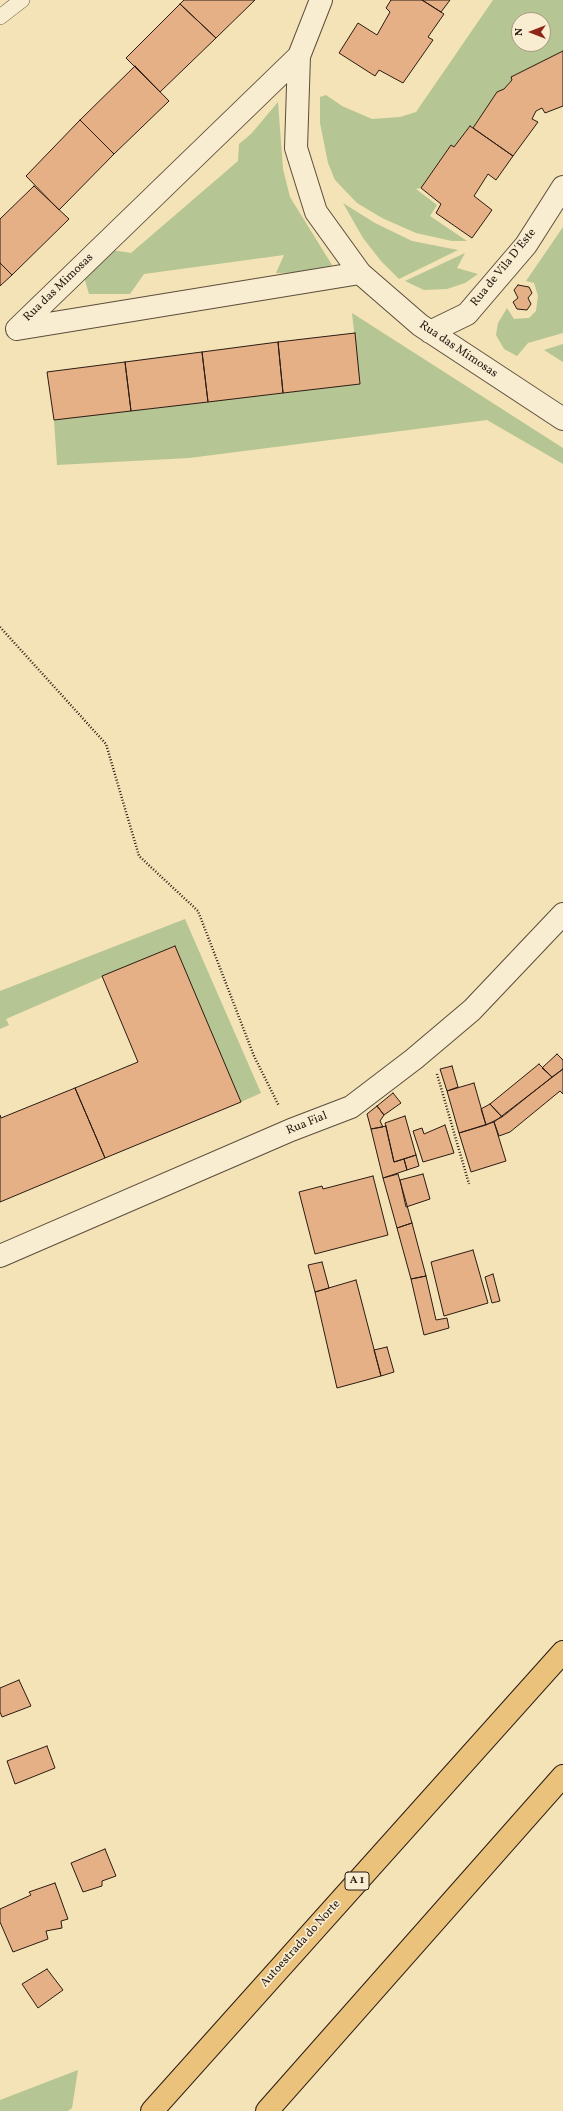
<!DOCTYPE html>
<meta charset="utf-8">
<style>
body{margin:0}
#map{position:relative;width:563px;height:2111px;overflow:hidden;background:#f4e3b6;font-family:Vollkorn,serif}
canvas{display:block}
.north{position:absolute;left:511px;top:12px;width:40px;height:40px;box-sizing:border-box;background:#f8edd0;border:1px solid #a69984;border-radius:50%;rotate:270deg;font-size:11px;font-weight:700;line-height:16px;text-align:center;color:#2a1b13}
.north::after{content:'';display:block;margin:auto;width:14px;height:18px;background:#8f2418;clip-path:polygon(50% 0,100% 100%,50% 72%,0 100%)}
</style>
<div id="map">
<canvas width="563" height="2111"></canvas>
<div class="north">N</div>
</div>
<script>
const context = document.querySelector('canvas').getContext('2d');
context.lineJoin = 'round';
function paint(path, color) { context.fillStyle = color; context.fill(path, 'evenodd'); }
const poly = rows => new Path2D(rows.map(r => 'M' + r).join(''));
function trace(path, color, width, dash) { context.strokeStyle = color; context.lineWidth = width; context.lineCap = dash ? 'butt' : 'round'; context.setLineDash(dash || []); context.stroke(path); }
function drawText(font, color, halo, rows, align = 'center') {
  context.font = font + ' Vollkorn,serif'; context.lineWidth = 3.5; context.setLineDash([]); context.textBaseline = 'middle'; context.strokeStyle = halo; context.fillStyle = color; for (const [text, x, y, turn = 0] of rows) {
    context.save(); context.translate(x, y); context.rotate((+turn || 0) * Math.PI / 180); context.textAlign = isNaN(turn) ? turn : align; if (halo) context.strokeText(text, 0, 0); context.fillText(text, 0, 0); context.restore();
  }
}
const green = poly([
 [493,0,563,0,563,52,511,77,512,80,504,89,497,92,473,128,470,126,454,147,451,145,421,188,416,189,437,205,430,216,467,241,452,241,416,233,382,218,357,203,335,180,328,163,320,123,320,97,326,95,342,106,372,119,400,117,416,112],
 [519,20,543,20,543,44,519,44],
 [278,102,283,169,290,197,332,265,322,272,276,273,284,255,144,274,130,294,89,294,84,277,112,250,131,253,238,161,239,144,251,134],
 [343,203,375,223,412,241,458,250,399,279,381,261,363,238],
 [563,227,563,333,528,343,517,356,504,349,496,335,498,323,507,308,514,319,529,318,536,311,538,296,534,283,526,281],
 [465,253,457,268,478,274,465,283,447,289,424,290,405,281],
 [352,313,563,448,563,464,487,420,189,458,57,465,54,420,360,384],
 [563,344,563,362,544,350],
 [185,919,261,1093,241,1102,174,946,6,1019,9,1025,0,1029,0,991],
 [78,2070,72,2108,68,2111,0,2111,0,2100]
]);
const building = poly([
 [184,0,255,0,216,38,180,4,184,0],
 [391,0,422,0,444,14,428,37,433,40,403,83,379,70,375,76,339,53,358,23,377,35,390,12,386,8,391,0],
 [422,0,450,0,441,12,422,0],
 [180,4,216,38,160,92,126,58,180,4],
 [563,51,563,106,545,113,542,108,536,111,532,119,538,122,513,156,473,128,497,92,504,89,512,80,511,77,563,51],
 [135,66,169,101,114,154,80,120,135,66],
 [80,120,114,154,59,210,26,176,80,120],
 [470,126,513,156,496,180,488,174,474,196,492,210,472,238,436,213,441,204,421,188,451,145,454,147,470,126],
 [34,186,69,219,12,275,0,263,0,219,34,186],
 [0,263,12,275,0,286,0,263],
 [518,285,529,287,532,293,528,298,531,304,527,310,517,309,513,302,518,298,514,290,518,285],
 [355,333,360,384,283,393,278,342,355,333],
 [278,342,283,393,208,402,202,352,278,342],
 [202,352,208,402,131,411,125,362,202,352],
 [125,362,131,411,54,420,47,372,125,362],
 [175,946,241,1102,105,1158,75,1088,138,1062,102,976,175,946],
 [557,1054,563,1060,563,1069,552,1077,542,1068,557,1054],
 [539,1064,552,1077,502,1117,490,1104,539,1064],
 [452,1066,458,1087,447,1091,440,1069,452,1066],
 [563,1069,563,1094,560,1091,510,1132,499,1136,494,1122,563,1069],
 [474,1083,486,1125,459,1133,447,1091,474,1083],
 [75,1088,105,1158,0,1202,0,1115,1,1118,75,1088],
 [393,1093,401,1103,384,1115,377,1106,393,1093],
 [490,1104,502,1117,486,1125,481,1109,490,1104],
 [377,1106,384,1115,380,1121,383,1127,371,1129,367,1114,377,1106],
 [405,1116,416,1155,394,1162,385,1123,405,1116],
 [494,1122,506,1161,471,1172,459,1133,494,1122],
 [445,1125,454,1153,423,1162,413,1131,422,1128,424,1134,445,1125],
 [386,1126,394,1162,404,1159,407,1170,383,1178,371,1129,386,1126],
 [416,1155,419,1166,407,1170,404,1159,416,1155],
 [398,1174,412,1223,397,1228,383,1178,398,1174],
 [423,1174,430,1199,406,1207,400,1180,423,1174],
 [373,1176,388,1235,315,1254,299,1192,322,1186,323,1189,373,1176],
 [412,1223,426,1276,411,1279,397,1228,412,1223],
 [473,1250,488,1303,444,1316,431,1262,473,1250],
 [322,1262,329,1288,315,1292,308,1265,322,1262],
 [493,1274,500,1301,492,1303,485,1277,493,1274],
 [426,1276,436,1320,447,1318,449,1328,424,1335,411,1279,426,1276],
 [356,1280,381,1376,337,1388,315,1292,356,1280],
 [387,1347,394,1372,381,1376,374,1350,387,1347],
 [19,1680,31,1706,2,1717,0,1712,0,1688,19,1680],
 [47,1746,55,1768,15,1784,7,1761,47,1746],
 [105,1849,116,1876,102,1881,102,1886,83,1892,71,1863,105,1849],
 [55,1883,68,1919,61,1921,62,1928,46,1931,48,1939,13,1952,0,1922,0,1909,31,1895,29,1892,55,1883],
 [47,1969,63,1990,38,2008,22,1984,47,1969]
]);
const path = poly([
 [0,627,106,744,139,856,198,911,254,1056,279,1106],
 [437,1074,469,1184]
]);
const service = poly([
 [0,17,22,0]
]);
const minor = poly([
 [321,0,299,56,296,148,316,212,360,273,420,325,563,419],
 [299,56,17,329,360,273],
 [430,332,467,314,526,245,563,187],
 [0,1256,291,1130,351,1107,414,1059,472,1010,563,914]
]);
const motorway = poly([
 [152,2111,563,1652],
 [267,2111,563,1776]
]);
const shields = [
 [357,1881,24]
];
const shieldNames = [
 ["A 1",357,1881]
];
const streetNames = [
 ["Rua de Vila D´Este",504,268,-51],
 ["Rua das Mimosas",59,288,-44],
 ["Rua das Mimosas",458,350,34],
 ["Rua Fial",307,1124,-22],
 ["Autoestrada do Norte",301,1944,-48]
];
paint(green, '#b5c593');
paint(building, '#e5b085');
trace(building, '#2a1b13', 1);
trace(service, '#5c4d3c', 16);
trace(minor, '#5c4d3c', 24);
trace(motorway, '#2a1b13', 24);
trace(path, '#2a1b13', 2.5, [1, 2]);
trace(service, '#f8edd0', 15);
trace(minor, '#f8edd0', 22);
trace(motorway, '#eac27b', 22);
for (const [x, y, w] of shields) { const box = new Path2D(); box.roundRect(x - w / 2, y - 9, w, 18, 3); context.fillStyle = '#f8edd0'; context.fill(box); trace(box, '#2a1b13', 1); }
drawText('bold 11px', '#2a1b13', null, shieldNames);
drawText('12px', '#2a1b13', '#f8edd0', streetNames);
</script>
